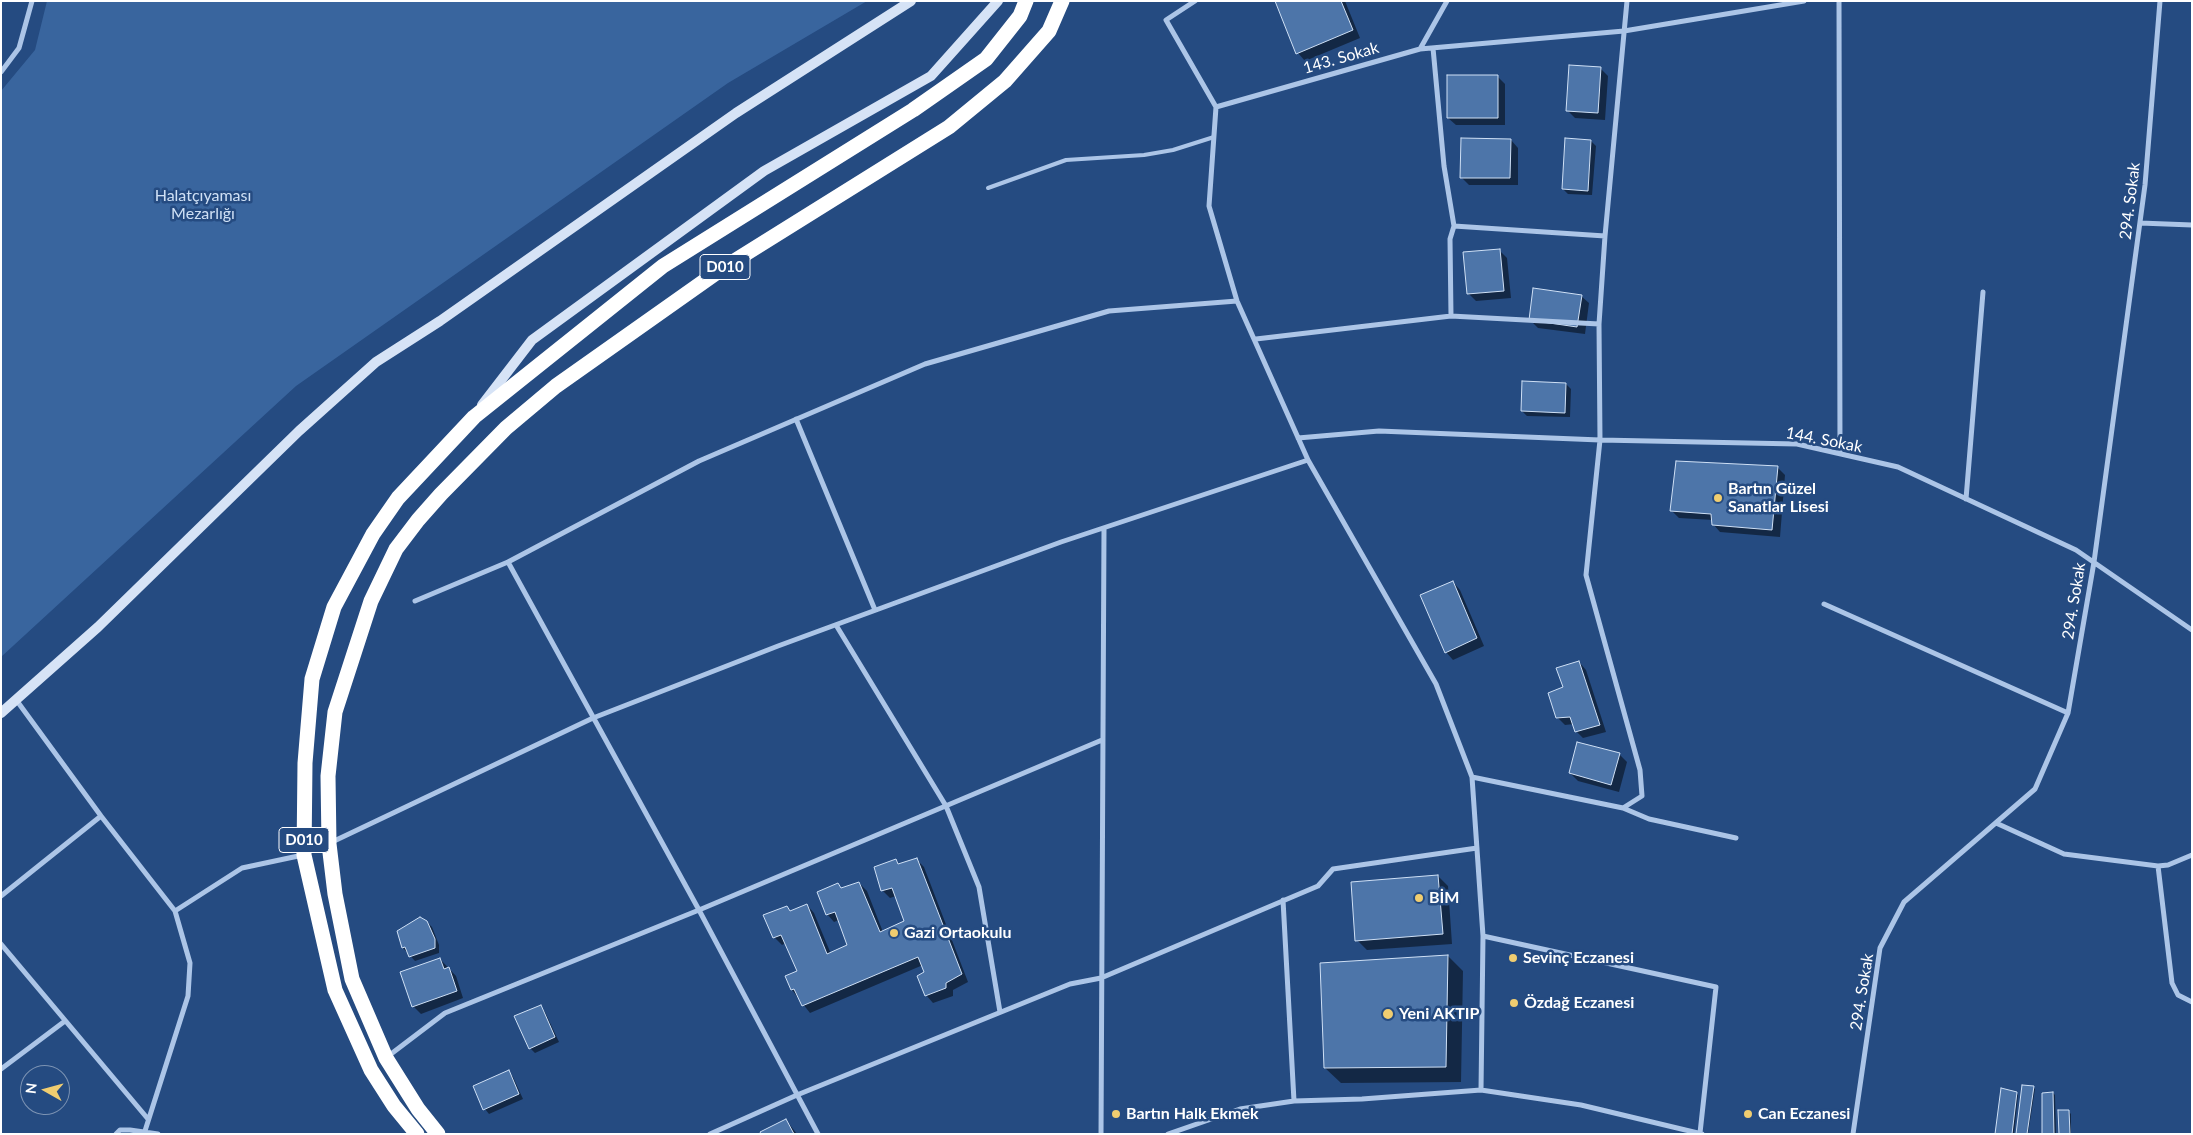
<!DOCTYPE html>
<meta charset="utf-8">
<style>
body{margin:0}
#map{position:relative;width:2193px;height:1135px;overflow:hidden;background:#254b81;font-family:Lato,sans-serif}
canvas{display:block}
.frame{position:absolute;inset:0;border:2px solid #fff;pointer-events:none}
.north{position:absolute;left:20px;top:1065px;width:50px;height:50px;box-sizing:border-box;background:#254b81;border:1px solid #7c93b3;border-radius:50%;rotate:277deg;font-size:14px;font-weight:700;line-height:20px;text-align:center;color:#fff}
.north::after{content:'';display:block;margin:auto;width:18px;height:22px;background:#f0cd70;clip-path:polygon(50% 0,100% 100%,50% 72%,0 100%)}
</style>
<div id="map">
<canvas width="2193" height="1135"></canvas>
<div class="frame"></div>
<div class="north">N</div>
</div>
<script>
const context = document.querySelector('canvas').getContext('2d');
context.lineJoin = 'round';
function paint(path, color) { context.fillStyle = color; context.fill(path, 'evenodd'); }
const poly = rows => new Path2D(rows.map(r => 'M' + r).join(''));
function trace(path, color, width, dash) { context.strokeStyle = color; context.lineWidth = width; context.lineCap = dash ? 'butt' : 'round'; context.setLineDash(dash || []); context.stroke(path); }
function drawText(font, color, halo, rows, align = 'center') {
  context.font = font + ' Lato,sans-serif'; context.lineWidth = 5; context.setLineDash([]); context.textBaseline = 'middle'; context.strokeStyle = halo; context.fillStyle = color; for (const [text, x, y, turn = 0] of rows) {
    context.save(); context.translate(x, y); context.rotate((+turn || 0) * Math.PI / 180); context.textAlign = isNaN(turn) ? turn : align; if (halo) context.strokeText(text, 0, 0); context.fillText(text, 0, 0); context.restore();
  }
}
const green = poly([
 [47,1,867,1,728,83,296,386,1,657,1,91,35,50]
]);
const shadow = poly([
 [1276,1,1345,1,1360,38,1305,61,1298,53],
 [1600,68,1608,76,1605,120,1575,118,1567,110],
 [1497,76,1505,84,1505,125,1456,125,1448,118],
 [1511,140,1518,148,1518,185,1469,185,1461,177],
 [1591,141,1596,146,1592,195,1568,194,1563,189],
 [1499,250,1507,258,1511,298,1476,301,1468,293],
 [1581,296,1589,303,1585,334,1538,328,1530,320],
 [1566,384,1571,389,1570,417,1527,416,1522,411],
 [1777,467,1785,475,1780,537,1720,532,1713,524,1713,520,1679,518,1672,511],
 [1453,582,1460,590,1484,646,1453,660,1446,652],
 [1579,662,1586,670,1606,732,1583,738,1576,731,1574,724,1565,725,1557,717,1564,687],
 [1619,754,1627,762,1619,792,1578,781,1570,773],
 [916,859,924,867,968,982,953,990,953,996,933,1003,926,995,926,973,923,965,810,1013,792,990,787,977,798,971,786,943,782,945,774,937,786,907,791,912,807,905,814,913,831,954,849,945,839,920,834,922,827,914,842,889,859,883,867,891,883,932,906,921,896,896,890,898,882,890,896,860,900,865],
 [1438,876,1448,886,1452,944,1367,950,1357,940],
 [427,922,432,927,439,945,439,953,415,961,403,948,399,931],
 [1448,956,1463,971,1461,1082,1341,1083,1325,1068,1321,964],
 [440,959,456,976,463,998,421,1014,413,1006],
 [540,1007,545,1012,559,1042,535,1053,530,1048],
 [509,1072,513,1077,523,1099,489,1114,485,1109],
 [2033,1087,2035,1089,2028,1134,2017,1134],
 [2016,1093,2018,1095,2014,1134,1997,1134],
 [2053,1093,2055,1095,2056,1134,2043,1134],
 [2069,1112,2071,1114,2071,1134,2060,1134],
 [786,1120,797,1134,763,1134]
]);
const building = poly([
 [1275,1,1341,1,1353,30,1296,54,1275,1],
 [1569,65,1601,67,1598,113,1566,111,1569,65],
 [1447,75,1498,75,1498,118,1447,118,1447,75],
 [1461,138,1511,139,1510,178,1460,178,1461,138],
 [1565,138,1591,140,1588,191,1562,189,1565,138],
 [1500,249,1504,291,1467,294,1463,252,1500,249],
 [1533,288,1582,295,1577,327,1529,320,1533,288],
 [1522,381,1566,383,1565,413,1521,411,1522,381],
 [1676,461,1778,466,1772,530,1712,525,1711,514,1670,511,1676,461],
 [1453,581,1477,638,1445,653,1420,595,1453,581],
 [1579,661,1600,725,1575,732,1570,717,1556,718,1548,693,1563,687,1556,668,1579,661],
 [1577,742,1620,753,1611,785,1569,773,1577,742],
 [917,858,962,974,946,983,946,988,925,996,917,976,924,972,918,957,802,1006,794,989,791,990,785,976,797,971,781,935,773,938,763,915,787,906,790,911,807,904,827,954,847,945,835,912,826,915,817,892,838,883,841,888,859,882,880,932,904,921,892,888,881,891,874,867,896,859,898,864,917,858],
 [1438,875,1443,934,1355,941,1351,882,1438,875],
 [420,917,427,921,435,939,435,948,409,957,405,947,402,948,397,931,420,917],
 [1448,955,1446,1067,1324,1068,1320,963,1448,955],
 [440,958,444,969,449,967,457,991,412,1007,400,972,440,958],
 [541,1005,555,1037,529,1049,514,1016,541,1005],
 [509,1070,519,1094,483,1110,473,1086,509,1070],
 [2022,1085,2034,1086,2027,1134,2016,1134,2022,1085],
 [2001,1088,2017,1092,2012,1134,1995,1134,2001,1088],
 [2053,1092,2054,1134,2042,1134,2042,1093,2053,1092],
 [2058,1110,2069,1110,2070,1134,2059,1134,2058,1110],
 [786,1119,794,1134,761,1134,760,1132,786,1119]
]);
const lane = poly([
 [988,188,1066,160,1144,155,1173,150,1214,137]
]);
const street = poly([
 [1195,1,1166,20,1216,107,1209,206,1237,301,1308,460,1436,684,1472,777,1483,936,1481,1090],
 [1839,1,1840,454],
 [1433,48,1444,166,1454,226,1450,239,1451,316],
 [1420,49,1447,1],
 [1,72,19,48,32,1],
 [1216,107,1420,49,1624,31,1804,1],
 [2140,223,2192,225],
 [1454,226,1605,236],
 [1256,339,1451,316,1599,324],
 [796,419,875,610],
 [1298,438,1379,431,1600,440,1797,444,1898,467,2076,550,2192,630],
 [1966,499,1983,292],
 [508,562,699,910,818,1134],
 [415,601,508,562,699,461,925,364,1109,311,1237,301],
 [1824,604,2068,713],
 [836,625,946,806,979,887,1000,1012],
 [17,701,101,816,175,911,190,963,188,996,144,1134],
 [1472,777,1623,808,1642,796,1640,770,1586,575,1600,440,1599,324,1605,236,1627,1],
 [1623,808,1649,819,1736,838],
 [1996,823,2064,854,2158,866,2168,865,2192,855],
 [332,842,593,718,778,646,1061,542,1308,460],
 [2158,866,2172,983,2178,995,2192,1002],
 [1,896,101,816],
 [1283,900,1294,1101],
 [175,911,242,868,303,855],
 [1483,936,1716,987,1700,1133],
 [1,944,148,1119],
 [387,1057,445,1013,699,910,1102,740],
 [1,1069,65,1021],
 [116,1134,120,1130,130,1130,158,1134],
 [710,1134,797,1095,1070,984,1101,978,1318,886,1333,869,1477,848],
 [1101,1134,1104,529],
 [1168,1134,1240,1109,1294,1101,1362,1099,1481,1090,1581,1105,1702,1134],
 [1853,1134,1880,948,1904,902,2035,789,2068,713,2094,562,2145,185,2160,1]
]);
const secondary = poly([
 [482,405,532,340,764,171,931,76,998,1],
 [1,713,98,627,299,431,376,362,440,321,736,113,911,1]
]);
const highway = poly([
 [417,1134,394,1106,371,1070,335,990,304,855,305,763,312,679,334,607,373,534,398,498,474,417,663,266,913,110,986,59,1020,16,1026,1],
 [438,1134,418,1109,386,1058,352,979,335,894,329,844,328,776,335,712,371,601,396,549,418,520,441,494,506,428,556,386,723,268,949,127,1005,81,1049,31,1062,1]
]);
const markers = [
 [1718,498,5,"#f0cd70"],
 [1419,898,5,"#f0cd70"],
 [894,933,5,"#f0cd70"],
 [1513,958,5,"#f0cd70"],
 [1514,1003,5,"#f0cd70"],
 [1388,1014,6,"#f0cd70"],
 [1116,1114,5,"#f0cd70"],
 [1748,1114,5,"#f0cd70"]
];
const shields = [
 [725,267,50],
 [304,840,50]
];
const shieldNames = [
 ["D010",725,267],
 ["D010",304,840]
];
const streetNames = [
 ["143. Sokak",1341,58,-16],
 ["294. Sokak",2130,201,-83],
 ["144. Sokak",1824,440,11],
 ["294. Sokak",2074,601,-81],
 ["294. Sokak",1862,992,-81]
];
const parkNames = [
 ["Halatçıyaması",203,196],
 ["Mezarlığı",203,214]
];
const poiNames = [
 ["Bartın Güzel",1728,489],
 ["Sanatlar Lisesi",1728,507],
 ["BİM",1429,898],
 ["Gazi Ortaokulu",904,933],
 ["Sevinç Eczanesi",1523,958],
 ["Özdağ Eczanesi",1524,1003],
 ["Yeni AKTIP",1399,1014],
 ["Bartın Halk Ekmek",1126,1114],
 ["Can Eczanesi",1758,1114]
];
paint(green, '#39659e');
paint(shadow, '#0007');
paint(building, '#4d75a9');
trace(building, '#cfe0f5', 1);
trace(lane, '#acc5e7', 4);
trace(street, '#acc5e7', 5);
trace(secondary, '#d6e3f6', 10);
trace(highway, '#fff', 15);
for (const [x, y, r, color] of markers) { const dot = new Path2D(); dot.arc(x, y, r, 0, 2 * Math.PI); context.fillStyle = color; context.fill(dot); trace(dot, '#254b81', 2); }
for (const [x, y, w] of shields) { const box = new Path2D(); box.roundRect(x - w / 2, y - 12.5, w, 25, 4); context.fillStyle = '#254b81'; context.fill(box); trace(box, '#fff', 1); }
drawText('bold 15px', '#fff', null, shieldNames);
drawText('16px', '#fff', '#254b81', streetNames);
drawText('16px', '#cfe0f5', '#254b81', parkNames);
drawText('bold 16px', '#fff', '#254b81', poiNames, 'left');
</script>
